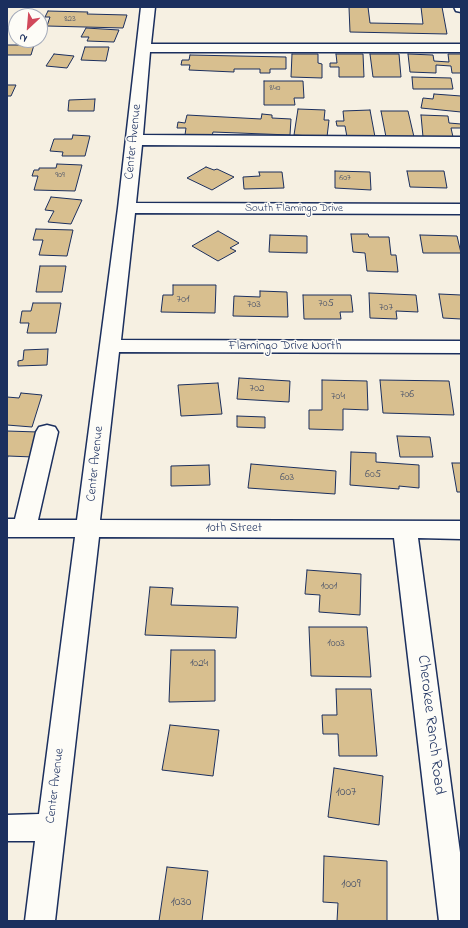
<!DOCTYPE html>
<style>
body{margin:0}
#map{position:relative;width:468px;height:928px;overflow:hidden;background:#f6f0e2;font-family:"Indie Flower",sans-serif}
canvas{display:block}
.frame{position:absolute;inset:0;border:8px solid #1b2f5e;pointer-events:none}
.north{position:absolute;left:8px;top:8px;width:40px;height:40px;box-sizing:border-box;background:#fdfcf7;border:1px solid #a3aaba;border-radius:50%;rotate:206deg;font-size:11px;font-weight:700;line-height:16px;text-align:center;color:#1b2f5e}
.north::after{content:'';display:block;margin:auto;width:14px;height:18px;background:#d1495b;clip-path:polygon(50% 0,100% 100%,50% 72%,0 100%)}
</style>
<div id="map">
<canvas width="468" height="928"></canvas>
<div class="frame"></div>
<div class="north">N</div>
</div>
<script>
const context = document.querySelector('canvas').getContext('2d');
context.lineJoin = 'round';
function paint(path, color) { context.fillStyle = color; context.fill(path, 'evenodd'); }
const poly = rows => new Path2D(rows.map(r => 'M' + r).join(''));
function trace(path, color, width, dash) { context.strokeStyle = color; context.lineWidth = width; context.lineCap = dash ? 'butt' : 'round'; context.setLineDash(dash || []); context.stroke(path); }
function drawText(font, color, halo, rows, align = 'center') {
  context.font = font + ' "Indie Flower",sans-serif'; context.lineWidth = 3; context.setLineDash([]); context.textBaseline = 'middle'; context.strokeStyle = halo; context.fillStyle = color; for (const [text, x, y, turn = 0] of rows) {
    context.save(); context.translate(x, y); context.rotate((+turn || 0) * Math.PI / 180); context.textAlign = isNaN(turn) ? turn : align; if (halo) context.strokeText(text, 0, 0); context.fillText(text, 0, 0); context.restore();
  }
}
const building = poly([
 [349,7,368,7,370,23,423,24,421,7,442,7,447,34,350,32,349,7],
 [48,11,88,12,87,14,127,15,123,28,47,26,50,17,45,17,48,11],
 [86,28,119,30,114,42,87,41,89,37,81,37,86,28],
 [7,45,34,45,31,55,7,55,7,45],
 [85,47,109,47,106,61,81,60,85,47],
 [54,54,74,56,67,68,46,66,54,54],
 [292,54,318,54,318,63,322,64,322,78,291,77,292,54],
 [336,54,363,54,364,77,339,77,339,67,330,67,330,63,337,63,336,54],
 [370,54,399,54,401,77,373,77,370,54],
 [408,54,433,55,434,61,449,62,448,54,461,54,461,73,452,73,451,66,436,65,436,73,410,72,408,54],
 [190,55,286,57,286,69,270,69,270,73,260,73,260,69,234,69,234,72,189,70,190,65,181,65,182,60,189,60,190,55],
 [412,77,451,78,453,89,413,89,412,77],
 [264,81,303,81,304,98,294,98,295,105,264,105,264,81],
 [7,85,16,85,11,96,7,96,7,85],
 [434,94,461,96,461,112,421,108,423,98,433,99,434,94],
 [95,99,94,111,68,111,69,100,95,99],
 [298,109,325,110,324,120,329,120,327,137,294,135,298,109],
 [370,110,375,137,347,137,345,126,337,126,336,121,344,121,343,111,370,110],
 [381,111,408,111,414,137,386,137,381,111],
 [262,114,272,115,272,118,291,119,290,135,213,132,212,136,185,135,186,128,177,128,178,122,185,123,187,115,261,119,262,114],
 [421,115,448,116,449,123,461,124,461,128,451,128,453,137,423,137,421,115],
 [73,135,90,136,85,156,62,156,63,152,50,151,54,139,72,139,73,135],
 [57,164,82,165,75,191,34,190,38,176,32,176,34,170,39,170,39,168,56,168,57,164],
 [206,167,214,170,217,169,234,177,212,190,187,178,206,167],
 [335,171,370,172,371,190,335,188,335,171],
 [407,171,444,171,447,188,410,187,407,171],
 [259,172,282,172,284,188,244,189,243,177,260,176,259,172],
 [51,197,82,200,71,224,48,222,54,211,45,210,51,197],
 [36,229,73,230,67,256,39,255,43,240,33,240,36,229],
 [218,231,239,243,230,248,236,251,218,261,192,246,218,231],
 [351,234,368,234,369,237,389,237,391,255,396,255,398,272,367,271,365,253,353,252,351,234],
 [270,235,307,236,307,253,269,252,270,235],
 [420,235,457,236,461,253,423,253,420,235],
 [40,266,66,266,62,292,36,292,40,266],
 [173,285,216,285,215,313,161,312,163,295,173,295,173,285],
 [260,291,287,292,288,317,233,316,234,296,260,297,260,291],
 [369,293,416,295,418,312,396,311,397,319,370,318,369,293],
 [439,294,461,295,461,319,443,318,439,294],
 [303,295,351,295,353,312,340,312,341,319,304,319,303,295],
 [33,303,61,303,56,333,27,333,29,323,20,323,22,311,31,311,33,303],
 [48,349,47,365,18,366,18,361,23,360,24,350,48,349],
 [239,378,290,381,289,402,237,399,239,378],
 [322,380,367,381,368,410,343,409,343,430,309,429,309,410,322,410,322,380],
 [380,380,449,381,454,415,383,413,380,380],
 [218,383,222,414,181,416,178,385,218,383],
 [21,393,42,395,32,427,7,425,7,397,19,398,21,393],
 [237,416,265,417,265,428,237,427,237,416],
 [7,431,38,432,33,457,8,456,7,460,7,431],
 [397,436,430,437,433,457,400,457,397,436],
 [351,452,376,453,376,462,419,465,419,488,399,486,399,489,350,485,351,452],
 [452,463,461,463,461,492,457,492,452,463],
 [251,464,336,471,335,494,248,488,251,464],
 [209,465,210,485,171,486,171,466,209,465],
 [307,570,361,574,360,615,319,612,320,595,305,594,307,570],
 [150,587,173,588,171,605,238,607,236,638,145,635,150,587],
 [309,627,367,627,371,677,311,676,309,627],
 [171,650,215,650,215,701,169,702,171,650],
 [336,689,371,689,377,756,339,756,338,734,323,734,322,715,337,715,336,689],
 [170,725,219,730,213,776,162,770,170,725],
 [334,768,383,776,379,825,328,817,334,768],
 [324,856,387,861,387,921,337,921,338,903,323,902,324,856],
 [167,867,208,871,202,921,159,921,167,867]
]);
const minor = poly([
 [141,7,155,7,151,44,461,44,461,52,150,52,143,135,461,137,461,147,142,145,136,203,461,204,461,214,135,213,121,340,461,341,461,353,119,352,100,520,461,521,461,539,418,538,461,860,461,921,439,921,394,538,99,537,55,921,25,921,35,841,7,841,7,815,39,814,75,537,7,537,7,519,15,519,36,432,39,427,47,425,55,427,58,432,38,520,77,520,118,208,141,7],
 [454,7,461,7,461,12,456,11,454,7]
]);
const farNumbernames = [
 ["823",70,20],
 ["840",275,89],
 ["909",60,176],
 ["607",345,179]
];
const farStreetnames = [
 ["South Flamingo Drive",294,209]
];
const numberNames = [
 ["701",183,300],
 ["705",326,304],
 ["703",254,305],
 ["707",386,308],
 ["702",257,389],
 ["706",407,395],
 ["704",338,397],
 ["605",373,475],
 ["603",287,478],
 ["1001",329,587],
 ["1003",336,644],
 ["1024",199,664]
];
const streetNames = [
 ["Center Avenue",134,142,-84],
 ["Flamingo Drive North",285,347],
 ["Center Avenue",96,464,-84],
 ["10th Street",234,529],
 ["Center Avenue",56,786,-83]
];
const nearNumbernames = [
 ["1007",346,793],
 ["1009",351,885],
 ["1030",181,903]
];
const nearStreetnames = [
 ["Cherokee Ranch Road",430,725,83]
];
paint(building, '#d8bf8f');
trace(building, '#1b2f5e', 1);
trace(minor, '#1b2f5e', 3);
paint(minor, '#fdfcf7');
drawText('9px', '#4a536a', null, farNumbernames);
drawText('11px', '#1b2f5e', '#fdfcf7', farStreetnames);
drawText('11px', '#4a536a', null, numberNames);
drawText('13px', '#1b2f5e', '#fdfcf7', streetNames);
drawText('13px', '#4a536a', null, nearNumbernames);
drawText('16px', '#1b2f5e', '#fdfcf7', nearStreetnames);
</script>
